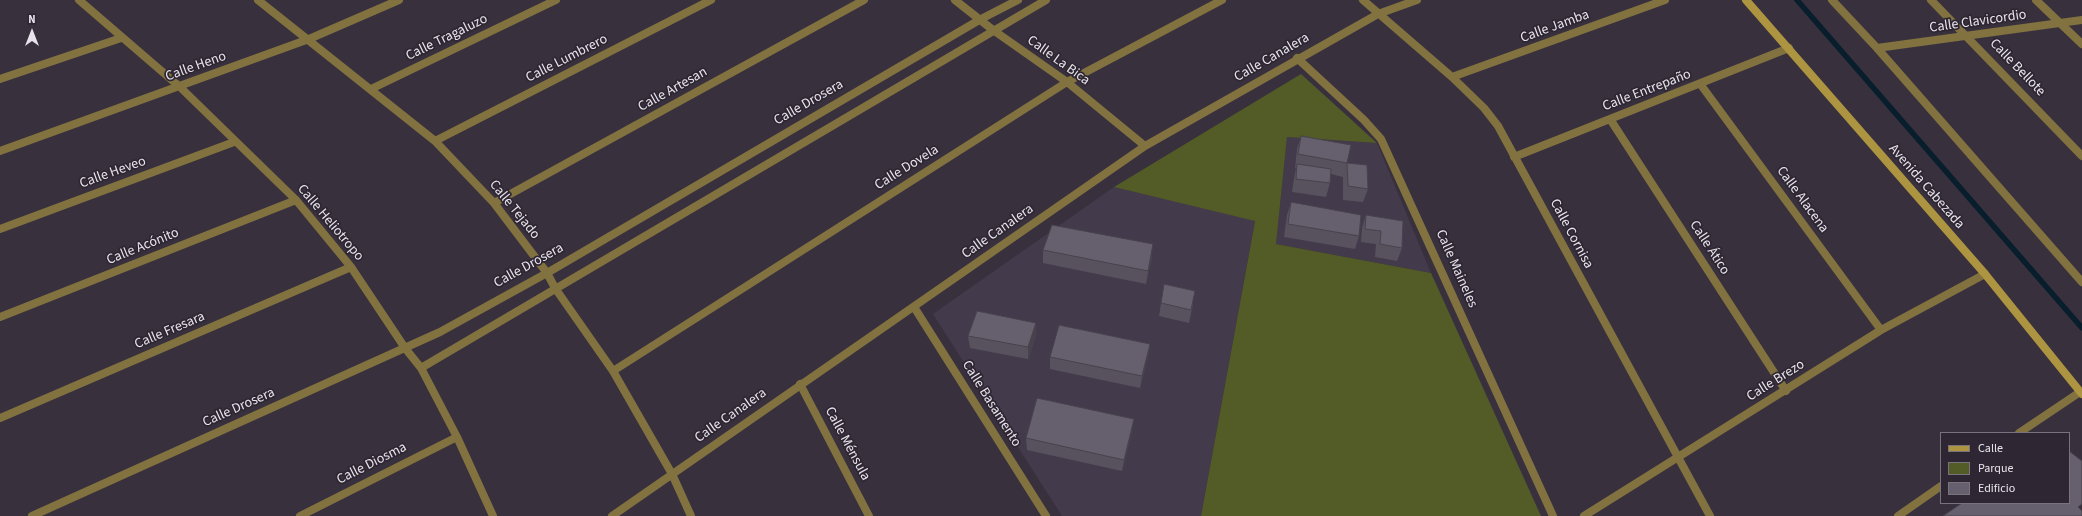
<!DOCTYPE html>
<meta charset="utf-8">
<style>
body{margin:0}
#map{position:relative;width:2082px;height:516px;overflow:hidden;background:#38313d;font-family:"Source Sans 3",sans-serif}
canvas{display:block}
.legend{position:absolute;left:1940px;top:432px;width:130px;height:72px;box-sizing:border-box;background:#2e2733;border:1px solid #78737d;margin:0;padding:5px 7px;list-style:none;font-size:12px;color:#e8e4ec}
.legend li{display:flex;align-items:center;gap:8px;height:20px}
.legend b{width:20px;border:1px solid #78737d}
.north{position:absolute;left:12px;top:12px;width:40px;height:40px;-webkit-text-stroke:3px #2e2733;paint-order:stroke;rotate:0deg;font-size:11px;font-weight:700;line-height:16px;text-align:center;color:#e8e4ec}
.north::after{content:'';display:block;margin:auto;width:14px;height:18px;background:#e8e4ec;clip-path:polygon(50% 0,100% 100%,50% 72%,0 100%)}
</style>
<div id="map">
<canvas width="2082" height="516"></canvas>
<ul class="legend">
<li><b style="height:5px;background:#ad9440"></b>Calle</li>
<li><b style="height:11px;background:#535b27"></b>Parque</li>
<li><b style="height:11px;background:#665f6d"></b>Edificio</li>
</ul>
<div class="north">N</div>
</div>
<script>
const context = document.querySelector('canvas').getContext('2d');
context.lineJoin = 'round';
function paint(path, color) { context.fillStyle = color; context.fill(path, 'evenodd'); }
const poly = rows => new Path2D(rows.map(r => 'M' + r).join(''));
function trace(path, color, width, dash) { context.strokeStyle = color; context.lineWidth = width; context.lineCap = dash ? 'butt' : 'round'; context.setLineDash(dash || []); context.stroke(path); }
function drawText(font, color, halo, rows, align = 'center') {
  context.font = font + ' "Source Sans 3",sans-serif'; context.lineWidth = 3.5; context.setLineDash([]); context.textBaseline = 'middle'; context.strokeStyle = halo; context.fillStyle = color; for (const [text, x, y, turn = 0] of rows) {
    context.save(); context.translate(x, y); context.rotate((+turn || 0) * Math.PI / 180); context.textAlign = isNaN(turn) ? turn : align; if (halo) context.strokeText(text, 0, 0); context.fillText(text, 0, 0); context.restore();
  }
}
const built = poly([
 [1287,137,1377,143,1431,273,1276,244],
 [1114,187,1255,220,1201,516,1062,516,933,314]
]);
const green = poly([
 [1301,74,1377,143,1287,137,1276,244,1431,273,1541,516,1201,516,1255,221,1114,187]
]);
const stream = poly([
 [1797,0,2082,328]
]);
const street = poly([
 [79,0,180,87,296,200,351,267,405,348,421,368,457,437,493,516],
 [258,0,435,141,494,203,547,273,555,288,613,371,672,474,691,516],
 [955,0,993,30,1067,82,1145,146],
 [1363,0,1452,77,1484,108,1498,126,1710,516],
 [1832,0,1877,48,2082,282],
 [1931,0,2082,156],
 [2036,0,2082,44],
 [1877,48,2082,20],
 [1297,58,1364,120,1381,139,1553,516],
 [1452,77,1665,0],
 [0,79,121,38],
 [1701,85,1881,330],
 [371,89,556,0],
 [1610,119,1786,391],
 [435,141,711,0],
 [0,151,309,39,399,0],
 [1514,157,1789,48],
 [494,203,864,0],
 [0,229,234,142],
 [914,307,1046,516],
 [0,317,296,200],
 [421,368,1046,0],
 [613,371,1067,82,1222,0],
 [800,384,869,516],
 [0,418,351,267],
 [2019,433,2080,392],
 [32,516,440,332,547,273,981,19,1018,0],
 [300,516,457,437],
 [612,516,1145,146,1378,14,1417,0],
 [1584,516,1881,330,1985,274],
 [1898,516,1941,486]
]);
const secondary = poly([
 [1746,0,1985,274,2082,394]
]);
const wall = poly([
 [1301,136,1347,163,1343,177,1331,174,1330,183,1326,197,1292,192,1294,178,1296,168,1295,168,1297,149],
 [1347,163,1368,189,1363,202,1343,200,1343,177],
 [1291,202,1359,236,1355,249,1284,237,1287,215],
 [1366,215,1402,248,1397,261,1375,257,1376,244,1361,242,1362,228],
 [1043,250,1152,257,1146,284,1043,263],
 [1161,303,1193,304,1189,323,1159,316],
 [1036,335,1028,359,970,348,968,336],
 [1150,344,1148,356,1140,388,1050,369,1050,357],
 [1132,431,1122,471,1027,450,1026,438]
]);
const shadedWall = poly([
 [1153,244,1152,257,1146,284,1148,271],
 [1036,323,1036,335,1028,359,1028,347],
 [1150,344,1148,356,1140,388,1142,376],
 [1134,419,1132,431,1122,471,1124,460]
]);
const building = poly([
 [1301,136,1351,145,1347,163,1298,154,1301,136],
 [1347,163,1367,165,1368,189,1348,186,1347,163],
 [1297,164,1331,169,1330,183,1296,179,1297,164],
 [1291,202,1361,215,1359,236,1288,224,1291,202],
 [1366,215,1403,221,1402,248,1380,244,1381,231,1365,229,1366,215],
 [1052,225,1153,244,1148,271,1043,250,1052,225],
 [1164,284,1195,291,1191,310,1161,303,1164,284],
 [977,311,1036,323,1028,347,968,336,977,311],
 [1059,325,1150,344,1142,376,1050,357,1059,325],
 [1037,398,1134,419,1124,460,1026,438,1037,398],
 [2069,451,2082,461,2082,504,2078,507,2082,511,2082,516,1943,516,1962,503,2069,503,2069,451]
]);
const streetNames = [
 ["Calle Clavicordio",1978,22,-8],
 ["Calle Jamba",1555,27,-20],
 ["Calle Tragaluzo",447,38,-26],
 ["Calle Canalera",1272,58,-30],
 ["Calle Lumbrero",567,59,-27],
 ["Calle La Bica",1058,61,36],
 ["Calle Heno",196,67,-20],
 ["Calle Bellote",2017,68,46],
 ["Calle Artesan",673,90,-29],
 ["Calle Entrepaño",1647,91,-21],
 ["Calle Drosera",809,103,-30],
 ["Calle Dovela",907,168,-32],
 ["Calle Heveo",113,173,-20],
 ["Avenida Cabezada",1926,187,49],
 ["Calle Alacena",1802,200,54],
 ["Calle Tejado",514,210,51],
 ["Calle Heliotropo",330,223,50],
 ["Calle Canalera",998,232,-35],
 ["Calle Cornisa",1571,234,62],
 ["Calle Acónito",143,247,-22],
 ["Calle Ático",1709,248,57],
 ["Calle Drosera",529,266,-29],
 ["Calle Maineles",1456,269,66],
 ["Calle Fresara",170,331,-23],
 ["Calle Brezo",1776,381,-32],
 ["Calle Basamento",991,404,58],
 ["Calle Drosera",239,408,-24],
 ["Calle Canalera",731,416,-35],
 ["Calle Ménsula",847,444,62],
 ["Calle Diosma",372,464,-27]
];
paint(built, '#433a4b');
paint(green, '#535b27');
trace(stream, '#081e2c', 5.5);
trace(street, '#817240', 8);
trace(secondary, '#ad9440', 8);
paint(wall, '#58525e');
paint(shadedWall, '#47424c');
paint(building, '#665f6d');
trace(building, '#47424c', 1);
drawText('14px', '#e8e4ec', '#2e2733', streetNames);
</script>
